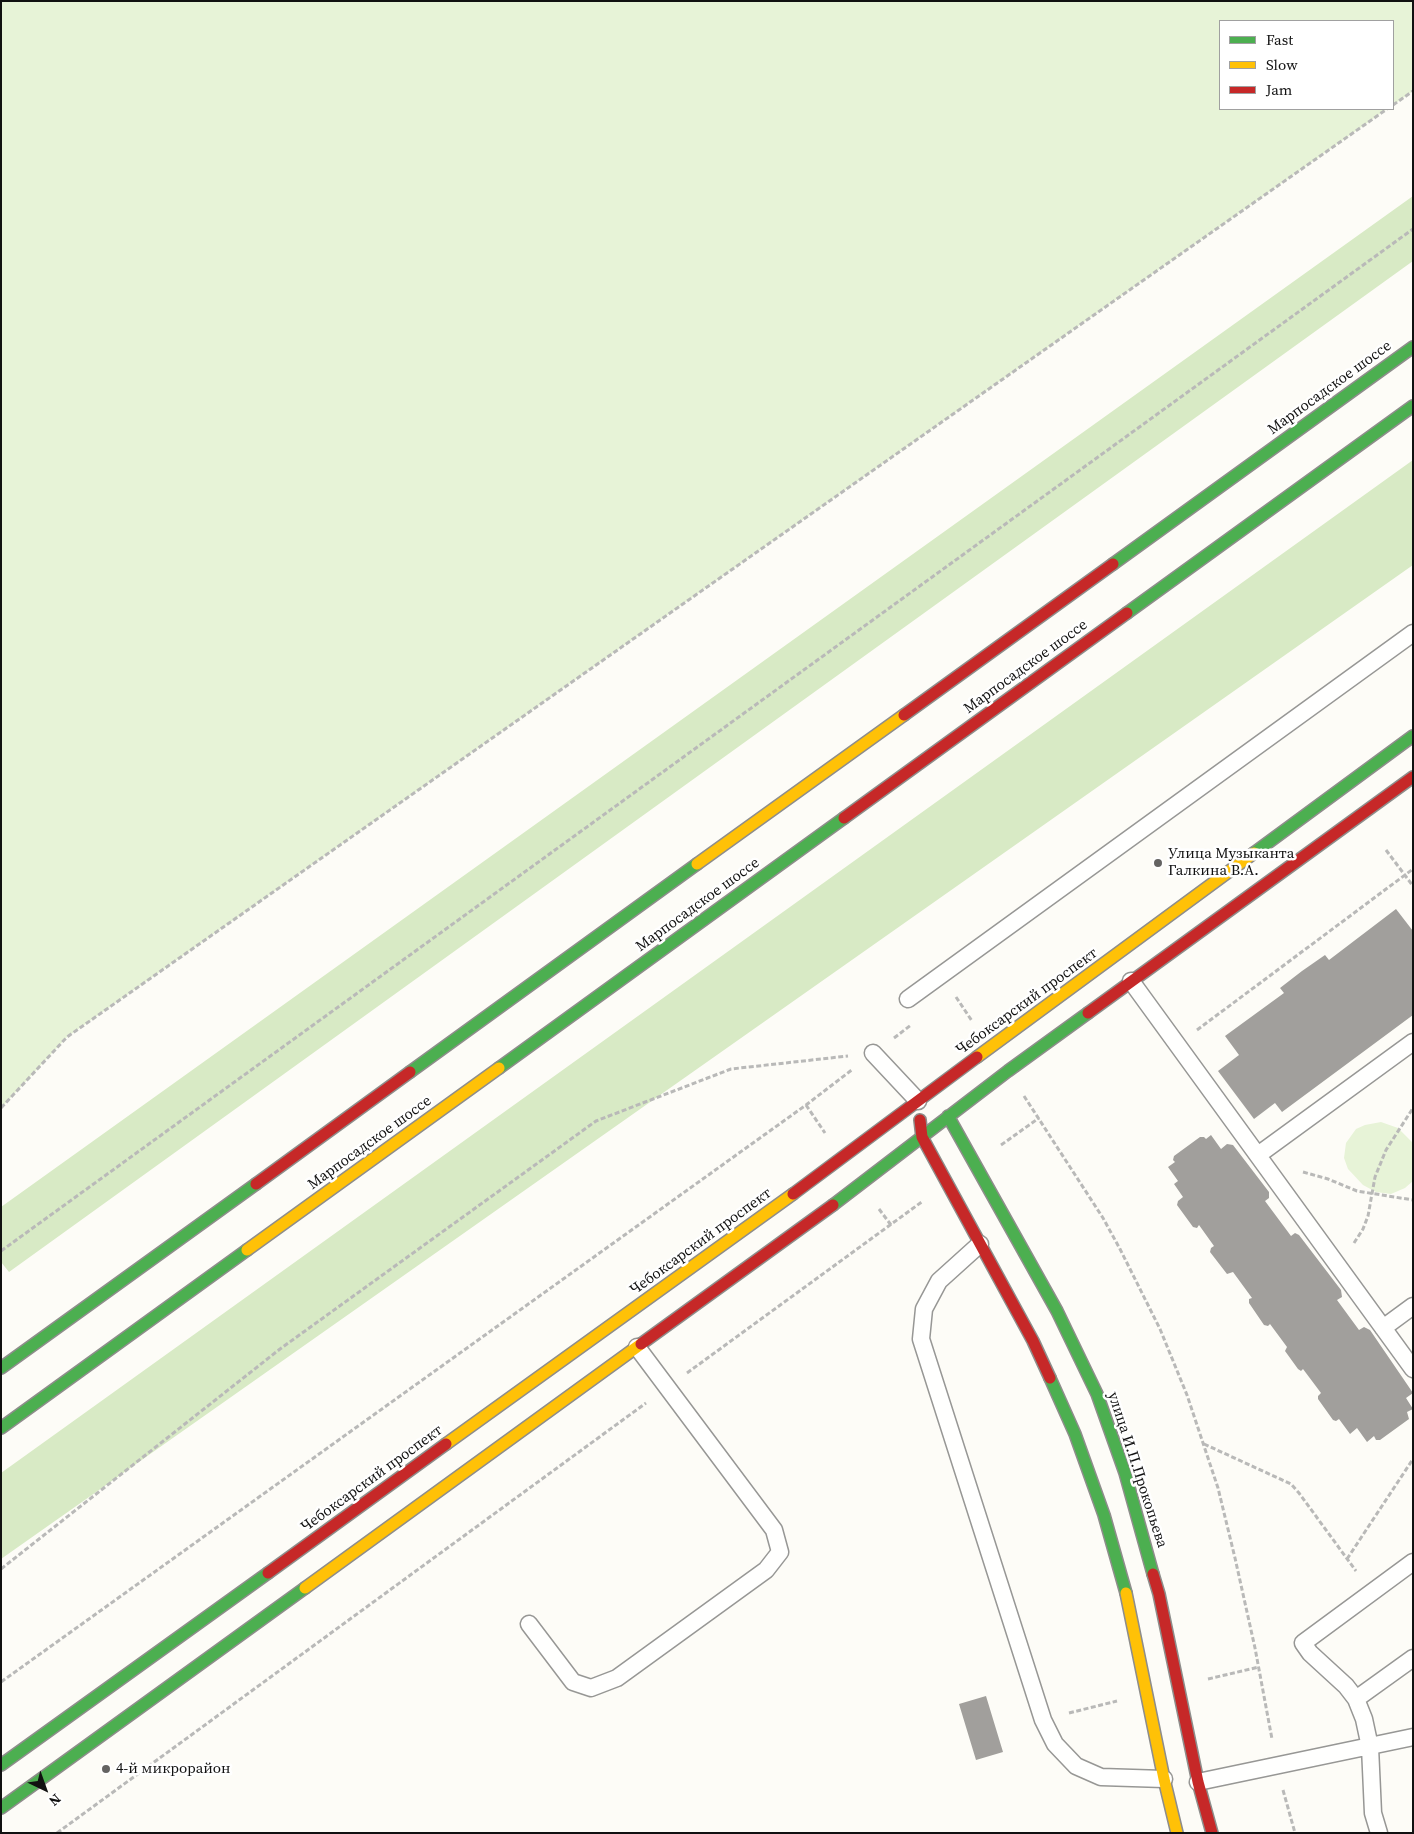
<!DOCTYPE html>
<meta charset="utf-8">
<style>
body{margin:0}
#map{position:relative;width:1414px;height:1834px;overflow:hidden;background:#fdfcf7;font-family:"Source Serif 4",serif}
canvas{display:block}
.frame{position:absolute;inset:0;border:2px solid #111;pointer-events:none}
.legend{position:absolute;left:1219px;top:20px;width:175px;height:90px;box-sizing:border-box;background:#fff;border:1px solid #a0a0a0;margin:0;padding:6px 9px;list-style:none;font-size:15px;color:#111}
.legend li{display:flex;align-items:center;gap:10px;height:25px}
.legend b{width:25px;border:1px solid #a0a0a0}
.north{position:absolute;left:20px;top:1764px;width:50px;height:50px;-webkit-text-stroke:4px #fff;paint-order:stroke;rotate:138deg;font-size:14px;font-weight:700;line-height:20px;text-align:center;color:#111}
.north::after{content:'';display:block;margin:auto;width:18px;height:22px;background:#111;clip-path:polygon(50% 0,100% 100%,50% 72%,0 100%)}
</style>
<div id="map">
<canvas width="1414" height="1834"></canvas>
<div class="frame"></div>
<ul class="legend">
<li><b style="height:6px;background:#4caf50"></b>Fast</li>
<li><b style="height:6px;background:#ffc107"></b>Slow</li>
<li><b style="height:6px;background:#c62828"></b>Jam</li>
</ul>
<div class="north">N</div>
</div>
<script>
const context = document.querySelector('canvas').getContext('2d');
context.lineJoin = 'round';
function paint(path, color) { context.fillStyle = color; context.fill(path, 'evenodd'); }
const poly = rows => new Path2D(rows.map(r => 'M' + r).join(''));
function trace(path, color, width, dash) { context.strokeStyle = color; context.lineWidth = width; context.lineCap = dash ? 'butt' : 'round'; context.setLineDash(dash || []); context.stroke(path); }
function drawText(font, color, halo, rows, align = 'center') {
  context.font = font + ' "Source Serif 4",serif'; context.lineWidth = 5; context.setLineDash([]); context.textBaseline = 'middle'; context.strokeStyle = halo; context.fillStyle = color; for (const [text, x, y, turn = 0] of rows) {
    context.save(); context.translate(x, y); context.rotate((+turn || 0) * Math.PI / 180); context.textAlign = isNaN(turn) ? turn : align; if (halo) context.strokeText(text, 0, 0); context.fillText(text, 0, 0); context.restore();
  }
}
const green = poly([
 [1,1,1413,1,1413,91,1393,105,1393,21,1220,21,1220,109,1387,109,67,1037,1,1108],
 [1381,1122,1398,1128,1413,1143,1413,1181,1405,1188,1391,1194,1376,1192,1363,1185,1348,1169,1344,1158,1346,1143,1356,1129,1365,1125]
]);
const forest = poly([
 [1413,196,1413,261,9,1272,1,1262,1,1207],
 [1413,460,1413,565,1,1559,1,1473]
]);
const building = poly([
 [1396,909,1413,931,1413,1015,1282,1112,1275,1103,1254,1119,1218,1071,1239,1055,1225,1036,1284,993,1280,988,1302,971,1325,955,1329,960],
 [1211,1135,1221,1149,1227,1144,1233,1145,1269,1192,1269,1198,1265,1201,1291,1236,1295,1233,1299,1235,1341,1290,1342,1297,1337,1300,1359,1330,1364,1327,1370,1330,1413,1393,1406,1398,1413,1409,1407,1412,1409,1419,1380,1440,1376,1440,1374,1436,1367,1442,1357,1428,1350,1434,1339,1419,1336,1421,1333,1420,1318,1399,1318,1396,1321,1393,1303,1369,1301,1371,1298,1369,1285,1351,1287,1347,1270,1324,1268,1326,1264,1325,1249,1303,1249,1299,1252,1298,1233,1272,1227,1274,1210,1252,1211,1248,1214,1246,1199,1225,1197,1228,1193,1227,1177,1205,1178,1201,1183,1197,1174,1184,1178,1181,1168,1167,1175,1162,1173,1160,1174,1156,1200,1137,1204,1137,1206,1139],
 [986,1696,1003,1752,976,1760,959,1704]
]);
const path = poly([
 [1393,105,1413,91],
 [1386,850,1413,886],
 [956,997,972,1021],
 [1197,1030,1413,869],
 [894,1038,911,1025],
 [1024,1096,1103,1218,1120,1249,1160,1329,1187,1395,1218,1488,1235,1558,1255,1648,1272,1739],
 [806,1105,825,1133],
 [1,1108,67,1037,1387,109],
 [1001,1145,1039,1118],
 [1303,1172,1328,1179,1357,1191,1413,1200],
 [879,1209,891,1225],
 [1354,1243,1363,1229,1368,1216,1375,1177,1386,1150,1413,1108],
 [1,1251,1413,229],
 [687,1373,923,1201],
 [1204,1444,1291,1484,1299,1493,1356,1571],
 [1347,1559,1413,1459],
 [1,1569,280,1349,596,1121,731,1069,848,1056],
 [1208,1679,1259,1667],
 [1,1682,806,1105,853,1069],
 [1069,1713,1117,1701],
 [1283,1790,1295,1833],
 [57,1833,646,1403]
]);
const lane = poly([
 [1131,981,1413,1369],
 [908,999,1413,633],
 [873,1053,918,1101],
 [1258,1155,1413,1042],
 [980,1244,939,1281,924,1309,921,1339,1043,1720,1055,1744,1076,1766,1101,1777,1164,1779],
 [1383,1328,1413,1306],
 [529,1624,573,1682,591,1688,617,1678,766,1570,780,1552,774,1530,637,1347],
 [1356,1699,1413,1658],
 [1198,1782,1413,1737],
 [1379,1833,1373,1813,1370,1747,1364,1719,1356,1699,1346,1686,1310,1653,1303,1643,1413,1562]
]);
const fast = poly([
 [1113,564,1413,347],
 [1127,613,1413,406],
 [1254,853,1413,736],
 [499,1068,844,818],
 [410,1072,697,864],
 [948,1116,1057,1311,1097,1394,1125,1473,1153,1574],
 [833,1205,1008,1071,1088,1013],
 [1,1368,256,1184],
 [1050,1378,1075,1434,1104,1515,1126,1593],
 [1,1428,247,1250],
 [1,1765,268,1573],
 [1,1808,305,1588]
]);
const slow = poly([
 [697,864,904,715],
 [977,1057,1254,853],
 [247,1250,499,1068],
 [446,1444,793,1194],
 [305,1588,641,1344],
 [1126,1593,1164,1779,1177,1833]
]);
const jam = poly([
 [904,715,1113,564],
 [844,818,1127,613],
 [1088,1013,1413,777],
 [920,1120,922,1137,1033,1341,1050,1378],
 [256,1184,410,1072],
 [793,1194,977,1057],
 [641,1344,833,1205],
 [268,1573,446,1444],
 [1153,1574,1159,1594,1198,1782,1212,1833]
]);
const markers = [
 [1158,863,5,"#646362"],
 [106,1769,5,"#646362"]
];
const streetNames = [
 ["Марпосадское шоссе",1330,388,-36],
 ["Марпосадское шоссе",1026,667,-36],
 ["Марпосадское шоссе",698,905,-36],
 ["Чебоксарский проспект",1027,1002,-36],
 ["Марпосадское шоссе",370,1143,-36],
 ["Чебоксарский проспект",701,1242,-36],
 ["улица И.П.Прокопьева",1137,1470,72],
 ["Чебоксарский проспект",372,1479,-36]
];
const poiNames = [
 ["Улица Музыканта",1168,854],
 ["Галкина В.А.",1168,871],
 ["4-й микрорайон",116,1769]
];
paint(green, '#e7f3d7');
paint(forest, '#d8eac5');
paint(building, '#a19f9c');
trace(lane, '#979795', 19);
trace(fast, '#8e8d8b', 14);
trace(slow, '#8e8d8b', 14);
trace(jam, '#8e8d8b', 14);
trace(path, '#b9b9b8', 3, [5, 2.5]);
trace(lane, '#fffffe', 16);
trace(fast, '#4caf50', 11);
trace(slow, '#ffc107', 11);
trace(jam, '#c62828', 11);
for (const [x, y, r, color] of markers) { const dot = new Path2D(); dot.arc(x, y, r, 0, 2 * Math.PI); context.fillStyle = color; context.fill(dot); trace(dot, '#fff', 2); }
drawText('15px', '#111', '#fff', streetNames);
drawText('15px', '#111', '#fff', poiNames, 'left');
</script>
